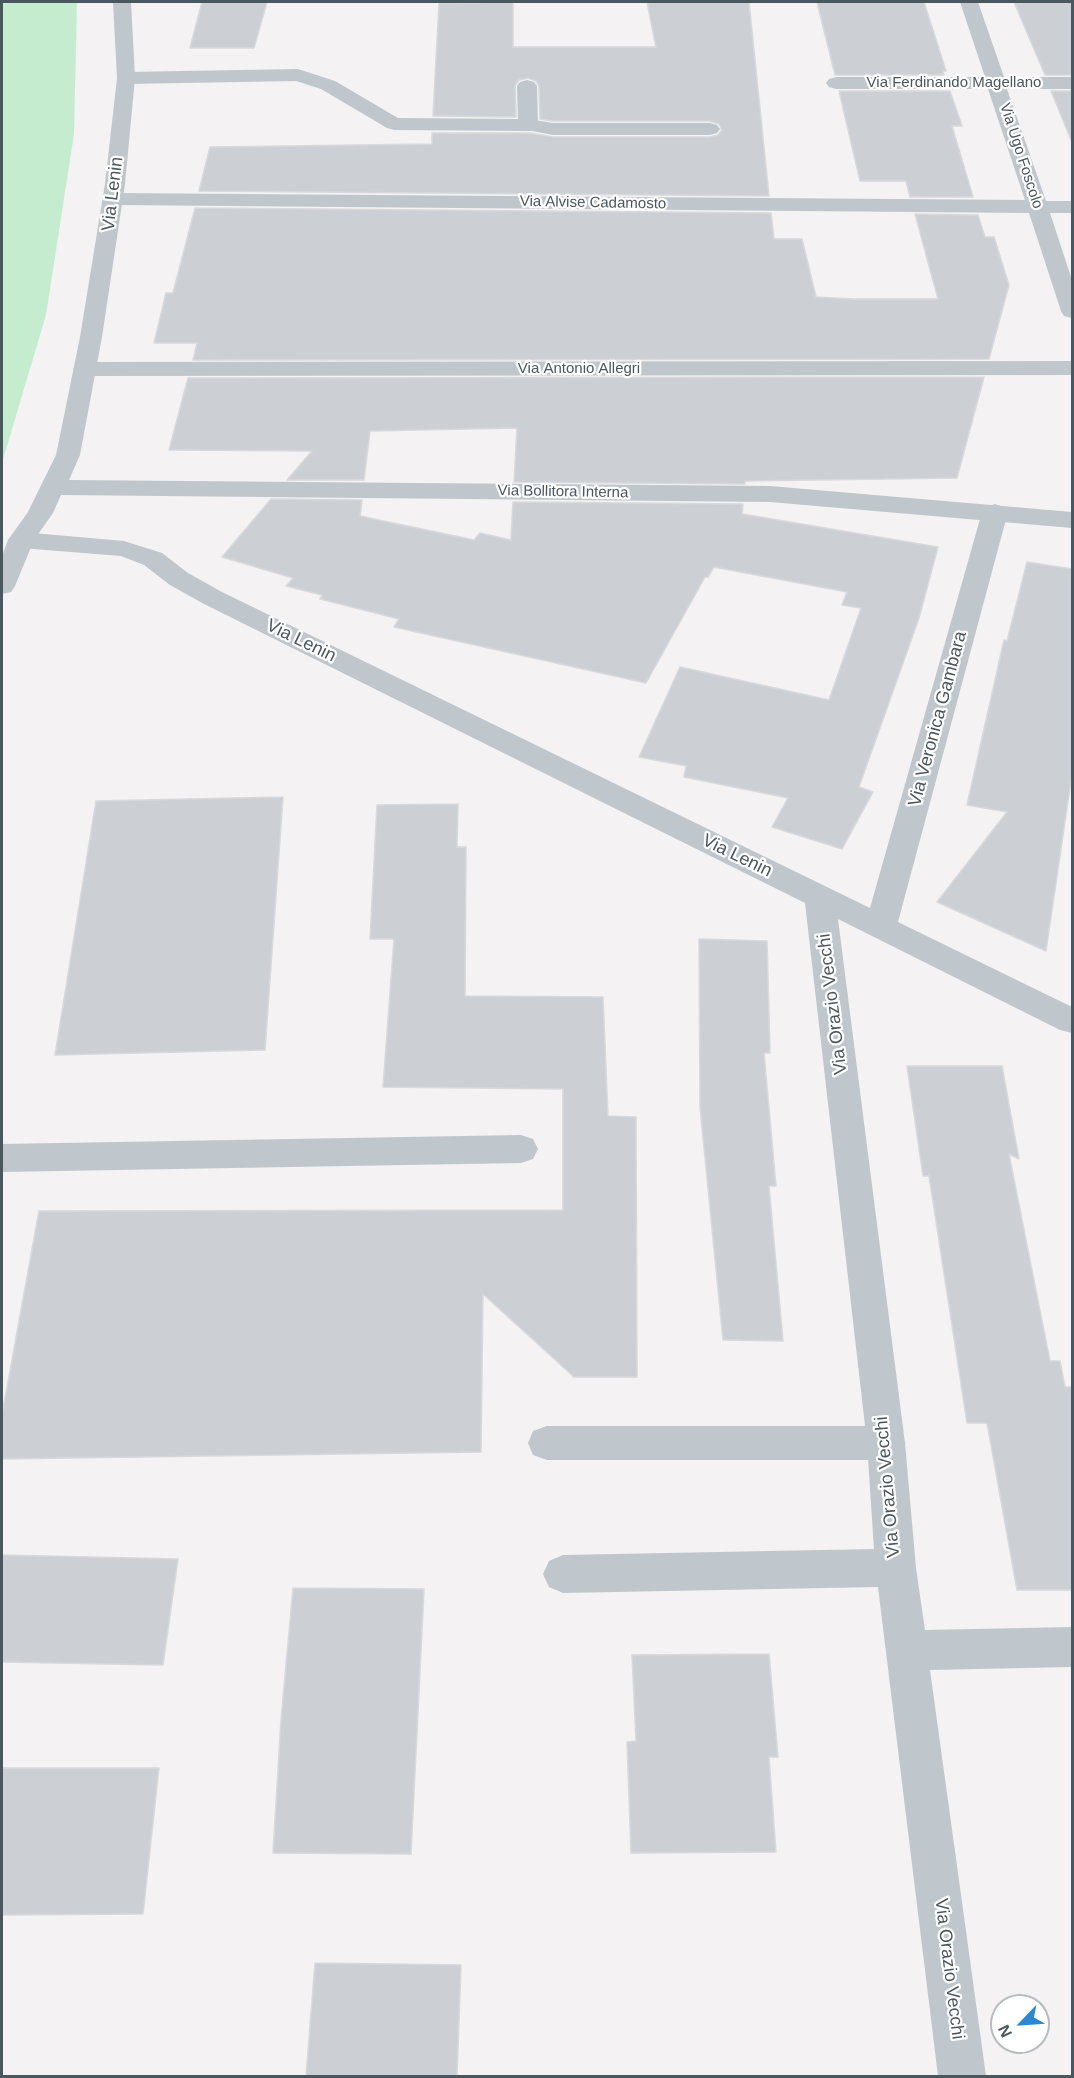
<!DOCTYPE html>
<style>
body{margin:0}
#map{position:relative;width:1074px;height:2078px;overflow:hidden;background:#f4f2f2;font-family:Arial,sans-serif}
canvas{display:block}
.frame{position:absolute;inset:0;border:3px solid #4b575e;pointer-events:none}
.north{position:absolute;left:990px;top:1994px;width:60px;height:60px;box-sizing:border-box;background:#fff;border:2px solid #b7bcbf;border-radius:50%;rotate:245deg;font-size:16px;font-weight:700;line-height:24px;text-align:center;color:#4b575e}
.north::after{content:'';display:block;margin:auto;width:21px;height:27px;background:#2d88d3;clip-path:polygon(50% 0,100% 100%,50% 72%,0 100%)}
</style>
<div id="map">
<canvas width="1074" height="2078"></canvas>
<div class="frame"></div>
<div class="north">N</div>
</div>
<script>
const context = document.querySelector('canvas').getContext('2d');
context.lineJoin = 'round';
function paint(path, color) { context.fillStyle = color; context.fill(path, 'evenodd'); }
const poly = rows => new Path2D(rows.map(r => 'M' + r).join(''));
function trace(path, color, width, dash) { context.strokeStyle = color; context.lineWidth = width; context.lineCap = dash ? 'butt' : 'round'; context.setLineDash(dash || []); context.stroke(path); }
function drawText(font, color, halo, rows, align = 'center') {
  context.font = font + ' Arial,sans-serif'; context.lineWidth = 4.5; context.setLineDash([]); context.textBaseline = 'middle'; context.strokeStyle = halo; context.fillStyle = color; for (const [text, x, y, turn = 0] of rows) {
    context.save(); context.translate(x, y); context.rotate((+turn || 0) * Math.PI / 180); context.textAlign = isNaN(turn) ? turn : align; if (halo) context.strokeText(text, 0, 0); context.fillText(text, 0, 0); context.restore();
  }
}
const green = poly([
 [2,2,77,2,74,134,46,315,2,463]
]);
const building = poly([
 [202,2,267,2,254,48,190,48,202,2],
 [513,2,513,47,656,47,647,2,749,2,769,196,199,191,210,147,432,144,432,133,530,133,553,137,710,137,718,135,722,130,719,124,710,121,553,121,540,119,539,86,536,81,528,78,519,80,515,86,516,117,433,116,439,3,513,2],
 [817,2,924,2,946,71,943,71,944,75,835,75,817,2],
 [1014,2,1072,2,1072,75,1045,75,1014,2],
 [839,91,950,91,962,126,952,126,973,197,910,197,906,181,860,181,839,91],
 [1051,91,1072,91,1072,140,1071,140,1051,91],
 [195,208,771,213,774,239,802,239,816,297,853,299,938,299,915,214,978,215,985,237,994,237,1009,285,989,359,193,360,197,343,154,343,166,293,173,293,195,208],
 [984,377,957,478,745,481,745,484,514,482,517,428,370,431,364,480,287,480,312,451,169,450,188,378,984,377],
 [271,499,362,500,360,516,474,540,480,533,511,540,513,502,743,504,742,514,938,547,919,618,859,787,873,792,842,849,772,827,788,798,684,777,686,766,639,757,680,667,829,700,861,608,842,605,847,592,714,567,708,577,705,577,646,683,394,627,399,619,320,599,322,595,286,586,293,578,222,557,271,499],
 [1027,562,1072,569,1072,774,1046,951,937,902,1007,812,967,805,1004,640,1007,641,1027,562],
 [283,797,265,1050,55,1055,96,801,283,797],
 [458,804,457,847,466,847,465,996,603,997,608,1116,636,1117,637,1377,574,1377,483,1294,481,1452,2,1459,2,1415,39,1211,563,1210,563,1089,383,1087,394,939,370,939,377,805,458,804],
 [699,939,767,941,770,1053,764,1053,776,1186,769,1186,783,1341,723,1340,700,1107,699,939],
 [907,1066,1002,1066,1019,1159,1009,1154,1050,1361,1060,1361,1065,1387,1072,1387,1072,1590,1017,1590,987,1423,967,1423,929,1176,923,1176,907,1066],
 [2,1555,178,1559,163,1665,2,1662,2,1555],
 [293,1588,424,1589,411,1854,273,1853,281,1720,293,1588],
 [769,1654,778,1757,769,1757,776,1852,631,1853,627,1742,636,1741,632,1655,769,1654],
 [2,1768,159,1768,143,1914,2,1915,2,1768],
 [315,1963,461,1965,457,2076,306,2076,315,1963]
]);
const service = poly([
 [528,119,553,123,710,123,717,125,720,129,717,133,710,135,553,135,521,129,518,125,521,121,528,119],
 [521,1135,533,1139,538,1149,533,1159,521,1163,2,1172,2,1144,521,1135],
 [547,1426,886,1426,900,1431,905,1443,900,1455,886,1460,547,1460,533,1455,528,1443,533,1431,547,1426]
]);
const minor = poly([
 [960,2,978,2,1004,77,1072,77,1072,89,1007,89,1046,201,1072,201,1072,213,1050,213,1072,280,1072,318,1064,316,1061,311,1029,213,114,205,107,203,104,199,107,195,114,193,1025,200,988,89,836,89,829,87,826,83,829,79,836,77,985,77,960,2],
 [298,69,335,81,398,118,518,119,517,86,520,82,527,80,534,82,537,86,538,125,535,129,528,131,394,130,387,128,321,89,296,81,126,84,119,82,117,78,119,74,126,72,298,69],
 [1072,361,1072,375,85,376,77,374,73,369,77,364,85,362,1072,361],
 [995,504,1004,507,1008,512,898,922,1072,1007,1072,1033,1060,1030,838,919,905,1443,916,1568,925,1630,1072,1627,1072,1667,930,1670,986,2076,938,2076,878,1587,563,1593,549,1587,543,1574,549,1561,563,1555,874,1549,867,1443,805,903,204,604,170,585,144,565,121,556,21,548,12,545,8,540,12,535,21,532,124,541,162,553,188,573,222,592,870,908,982,512,986,507,995,504]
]);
const tertiary = poly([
 [113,2,131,2,135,78,125,184,102,337,80,455,69,480,770,486,1072,512,1072,528,770,502,61,495,53,513,34,540,15,586,11,592,2,594,2,556,8,540,28,512,56,455,80,337,105,184,117,78,113,2]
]);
const farStreetnames = [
 ["Via Ferdinando Magellano",954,83],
 ["Via Ugo Foscolo",1021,156,72],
 ["Via Alvise Cadamosto",593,203,1],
 ["Via Antonio Allegri",579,369],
 ["Via Bollitora Interna",563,492,1]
];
const streetNames = [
 ["Via Lenin",113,194,-83],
 ["Via Lenin",301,641,26],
 ["Via Veronica Gambara",938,719,-75],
 ["Via Lenin",737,856,26],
 ["Via Orazio Vecchi",833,1004,-97],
 ["Via Orazio Vecchi",888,1487,-95],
 ["Via Orazio Vecchi",949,1969,83]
];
paint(green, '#c6ecd0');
paint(building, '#ccd0d4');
trace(building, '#d7d9dc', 1.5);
paint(service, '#bfc7cd');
paint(minor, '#bfc7cd');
paint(tertiary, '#bfc7cd');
drawText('15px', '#4b575e', '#fff', farStreetnames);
drawText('18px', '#4b575e', '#fff', streetNames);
</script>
